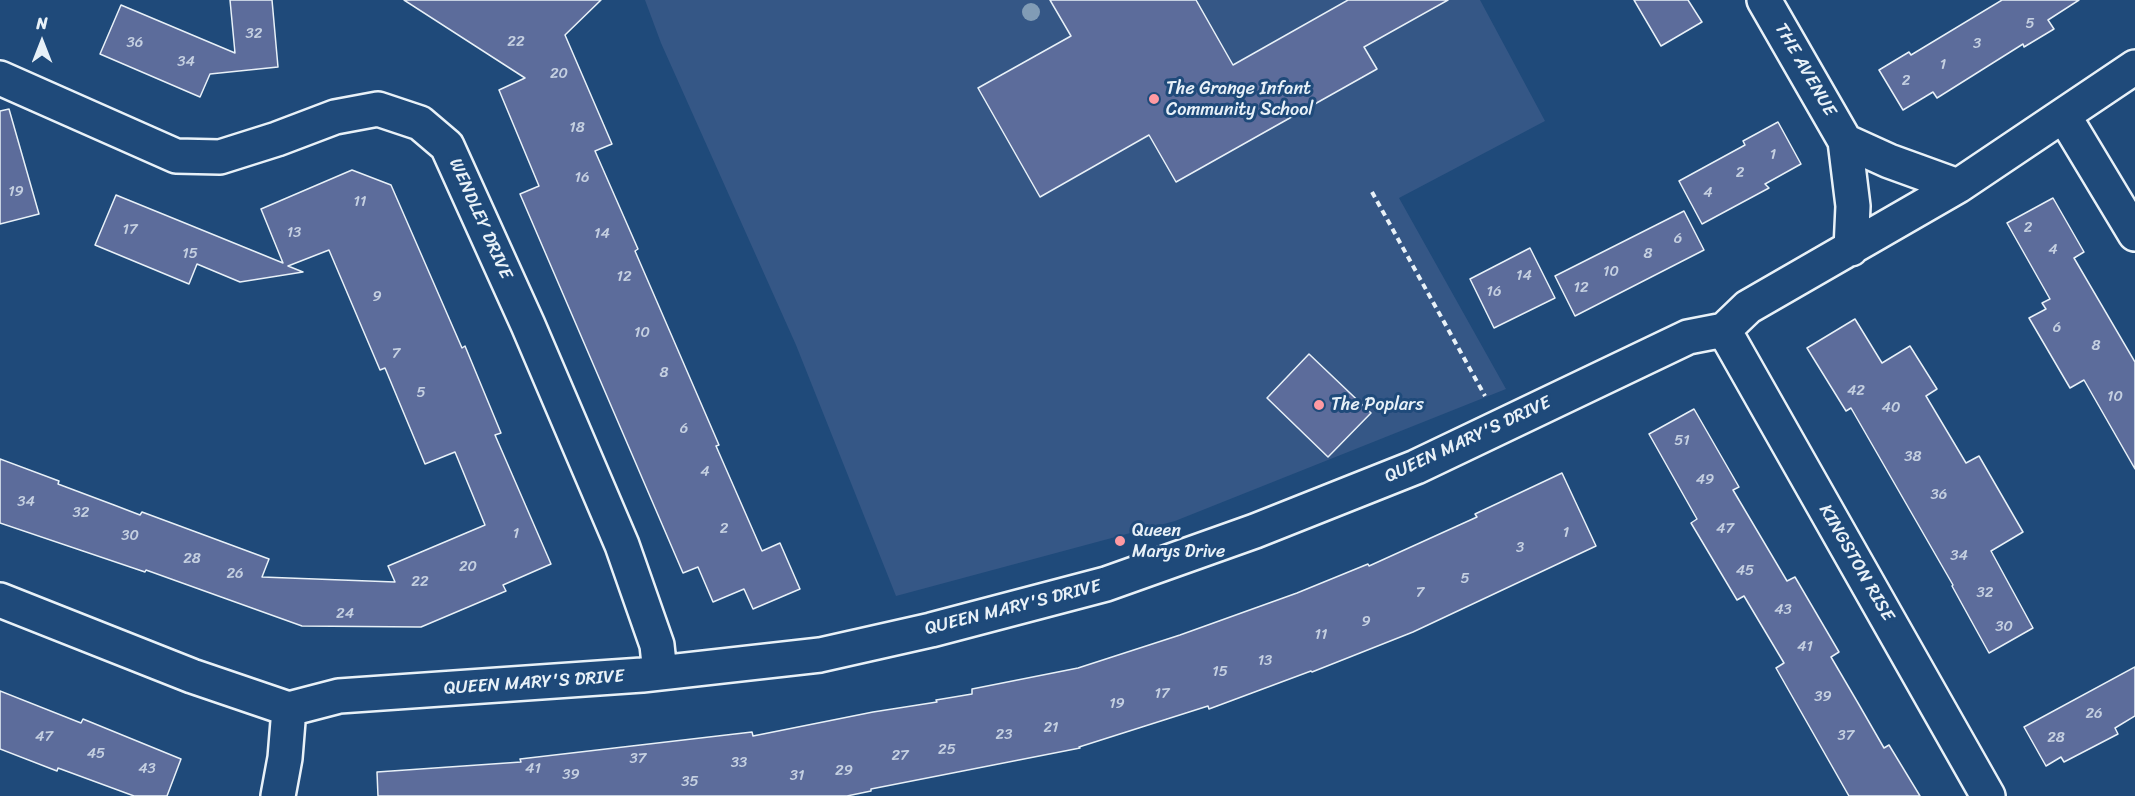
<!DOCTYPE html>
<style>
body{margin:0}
#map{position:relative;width:2135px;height:796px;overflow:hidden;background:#1f4a7a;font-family:Sriracha,sans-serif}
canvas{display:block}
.north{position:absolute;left:12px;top:12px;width:60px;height:60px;-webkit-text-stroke:4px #1f4a7a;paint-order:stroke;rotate:0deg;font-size:16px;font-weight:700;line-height:24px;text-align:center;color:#e8f1f8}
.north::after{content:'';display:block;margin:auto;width:21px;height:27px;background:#e8f1f8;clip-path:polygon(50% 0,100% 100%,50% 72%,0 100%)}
</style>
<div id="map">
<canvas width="2135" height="796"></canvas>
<div class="north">N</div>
</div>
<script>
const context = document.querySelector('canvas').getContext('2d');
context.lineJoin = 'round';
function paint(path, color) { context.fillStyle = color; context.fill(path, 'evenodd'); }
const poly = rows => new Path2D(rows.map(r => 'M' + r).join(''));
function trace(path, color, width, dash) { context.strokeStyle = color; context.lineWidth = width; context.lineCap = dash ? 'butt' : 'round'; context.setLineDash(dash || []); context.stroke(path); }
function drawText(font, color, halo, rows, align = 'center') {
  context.font = font + ' Sriracha,sans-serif'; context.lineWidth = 6; context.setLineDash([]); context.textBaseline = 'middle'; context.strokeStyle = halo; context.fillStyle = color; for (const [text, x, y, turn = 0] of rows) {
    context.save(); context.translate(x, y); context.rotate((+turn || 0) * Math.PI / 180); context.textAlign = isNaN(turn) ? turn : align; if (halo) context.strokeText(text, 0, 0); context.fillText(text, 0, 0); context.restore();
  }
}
const built = poly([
 [645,0,1480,0,1545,121,1399,198,1506,389,1175,521,896,596,796,345,661,43]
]);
const building = poly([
 [230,0,272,0,278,67,210,74,200,97,100,54,121,5,235,53,230,0],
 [404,0,601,0,565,35,612,144,595,151,638,249,635,251,719,445,716,446,762,551,780,543,800,589,753,609,744,589,713,602,698,567,683,573,520,194,539,186,499,90,525,78,404,0],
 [1050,0,1196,0,1233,65,1348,0,1448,0,1364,47,1377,69,1176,182,1149,135,1040,197,978,88,1071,36,1050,0],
 [1634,0,1688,0,1702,22,1661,46,1634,0],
 [2002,0,2079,0,2048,20,2054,29,2024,47,2023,44,1937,98,1933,92,1903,110,1879,70,1909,52,1911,55,2002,0],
 [9,109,39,214,0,224,0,111,9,109],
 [1778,122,1801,164,1765,184,1769,188,1702,224,1679,181,1745,145,1743,141,1778,122],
 [352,170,391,185,462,348,465,346,501,433,495,435,551,564,503,585,506,591,421,627,302,626,146,570,145,572,0,523,0,459,59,481,58,484,114,505,140,515,142,512,269,559,262,577,395,582,388,566,485,525,455,452,425,464,385,368,380,370,329,250,288,266,303,272,240,282,197,264,189,284,95,245,116,195,283,263,261,209,352,170],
 [2053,198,2084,252,2074,258,2135,362,2135,469,2084,380,2070,388,2029,318,2046,309,2042,303,2050,299,2007,223,2053,198],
 [1684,211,1704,250,1575,316,1555,276,1684,211],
 [1530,248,1555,298,1494,328,1470,279,1530,248],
 [1855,319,1882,363,1910,346,1937,389,1926,396,1966,463,1979,456,2023,532,1991,551,2033,628,1989,653,1952,586,1953,585,1851,408,1846,411,1807,348,1855,319],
 [1309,354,1371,413,1328,457,1267,398,1309,354],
 [1694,409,1739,487,1733,490,1787,581,1795,577,1839,652,1831,657,1858,703,1884,748,1889,745,1920,796,1849,796,1776,668,1784,663,1744,596,1737,600,1691,523,1697,519,1649,434,1694,409],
 [1562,473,1596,546,1413,632,1312,672,1311,671,1209,709,1208,706,1079,747,1080,748,871,789,871,791,847,796,378,796,377,772,521,762,520,759,752,732,753,736,873,712,937,702,936,700,972,694,972,689,1078,668,1180,635,1297,593,1368,564,1369,566,1477,517,1475,514,1562,473],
 [2135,667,2135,716,2115,728,2118,734,2064,762,2061,757,2046,766,2024,727,2135,667],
 [0,691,81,723,83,719,181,759,167,796,134,796,58,768,57,771,0,749,0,691]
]);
const path = poly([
 [1372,192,1485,396]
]);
const minor = poly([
 [1764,0,1845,141,1853,206,1851,249],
 [0,78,176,156,220,157,277,139,335,117,378,109,420,123,447,146,528,325,622,545,657,645,660,673],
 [2064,116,2135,234],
 [1845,141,1889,161,1958,186],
 [1724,330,1988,796],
 [0,600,192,676,289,709,339,696,642,675,820,655,931,630,1106,584,1255,531,1416,467,1688,337,1724,330,1748,307,1958,186,2135,67],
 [278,796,285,758,289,709]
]);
const trees = [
 [1031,12]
];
const markers = [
 [1154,99,6,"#ff9aa2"],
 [1319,405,6,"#ff9aa2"],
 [1120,541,6,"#ff9aa2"]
];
const numberNames = [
 ["5",2030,24],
 ["32",254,34],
 ["22",516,42],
 ["36",135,43],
 ["3",1977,44],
 ["34",186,62],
 ["1",1943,65],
 ["20",559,74],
 ["2",1906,81],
 ["18",577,128],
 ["1",1773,155],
 ["2",1740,173],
 ["16",582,178],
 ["19",16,192],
 ["4",1708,193],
 ["11",360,202],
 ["2",2028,228],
 ["17",130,230],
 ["13",294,233],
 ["14",602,234],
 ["6",1678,239],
 ["4",2053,250],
 ["15",190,254],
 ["8",1648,254],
 ["10",1611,272],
 ["14",1524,276],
 ["12",624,277],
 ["12",1581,288],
 ["16",1494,292],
 ["9",377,297],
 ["6",2057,328],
 ["10",642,333],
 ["8",2096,346],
 ["7",396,354],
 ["8",664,373],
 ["42",1856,391],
 ["5",421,393],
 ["10",2115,397],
 ["40",1891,408],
 ["6",684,429],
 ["51",1682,441],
 ["38",1913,457],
 ["4",705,472],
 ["49",1705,480],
 ["36",1939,495],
 ["34",26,502],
 ["32",81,513],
 ["2",724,529],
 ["47",1725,529],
 ["1",1566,533],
 ["1",516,534],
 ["30",130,536],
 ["3",1520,548],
 ["34",1959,556],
 ["28",192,559],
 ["20",468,567],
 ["45",1745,571],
 ["26",235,574],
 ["5",1465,579],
 ["22",420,582],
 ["7",1420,593],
 ["32",1985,593],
 ["43",1783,610],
 ["24",345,614],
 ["9",1366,622],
 ["30",2004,627],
 ["11",1321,635],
 ["41",1805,647],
 ["13",1265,661],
 ["15",1220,672],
 ["17",1162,694],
 ["39",1823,697],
 ["19",1117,704],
 ["26",2094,714],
 ["21",1051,728],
 ["23",1004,735],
 ["37",1846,736],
 ["47",44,737],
 ["28",2056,738],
 ["25",947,750],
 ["45",96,754],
 ["27",900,756],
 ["37",638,759],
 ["33",739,763],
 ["43",147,769],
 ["41",533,769],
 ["29",844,771],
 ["39",571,775],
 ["31",797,776],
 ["35",690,782]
];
const streetNames = [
 ["THE AVENUE",1805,70,60],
 ["WENDLEY DRIVE",480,219,66],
 ["QUEEN MARY'S DRIVE",1468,440,-25],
 ["KINGSTON RISE",1856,563,60],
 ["QUEEN MARY'S DRIVE",1013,608,-14],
 ["QUEEN MARY'S DRIVE",534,683,-4]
];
const poiNames = [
 ["The Grange Infant",1166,89],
 ["Community School",1166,110],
 ["The Poplars",1331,405],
 ["Queen",1132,531],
 ["Marys Drive",1132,552]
];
paint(built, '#355786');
paint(building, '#5c6c9b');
trace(building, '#e8f1f8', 1.5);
trace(minor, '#e8f1f8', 38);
trace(path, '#e8f1f8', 4, [6, 4.5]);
trace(minor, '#1f4a7a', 33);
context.fillStyle = '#819cb6';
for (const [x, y] of trees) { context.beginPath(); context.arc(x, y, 9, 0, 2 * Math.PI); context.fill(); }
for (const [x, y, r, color] of markers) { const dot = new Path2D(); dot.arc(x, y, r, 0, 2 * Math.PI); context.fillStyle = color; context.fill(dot); trace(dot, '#1f4a7a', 2); }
drawText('15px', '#c5d0e1', null, numberNames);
drawText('18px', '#e8f1f8', '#1f4a7a', streetNames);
drawText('18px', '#e8f1f8', '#1f4a7a', poiNames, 'left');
</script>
